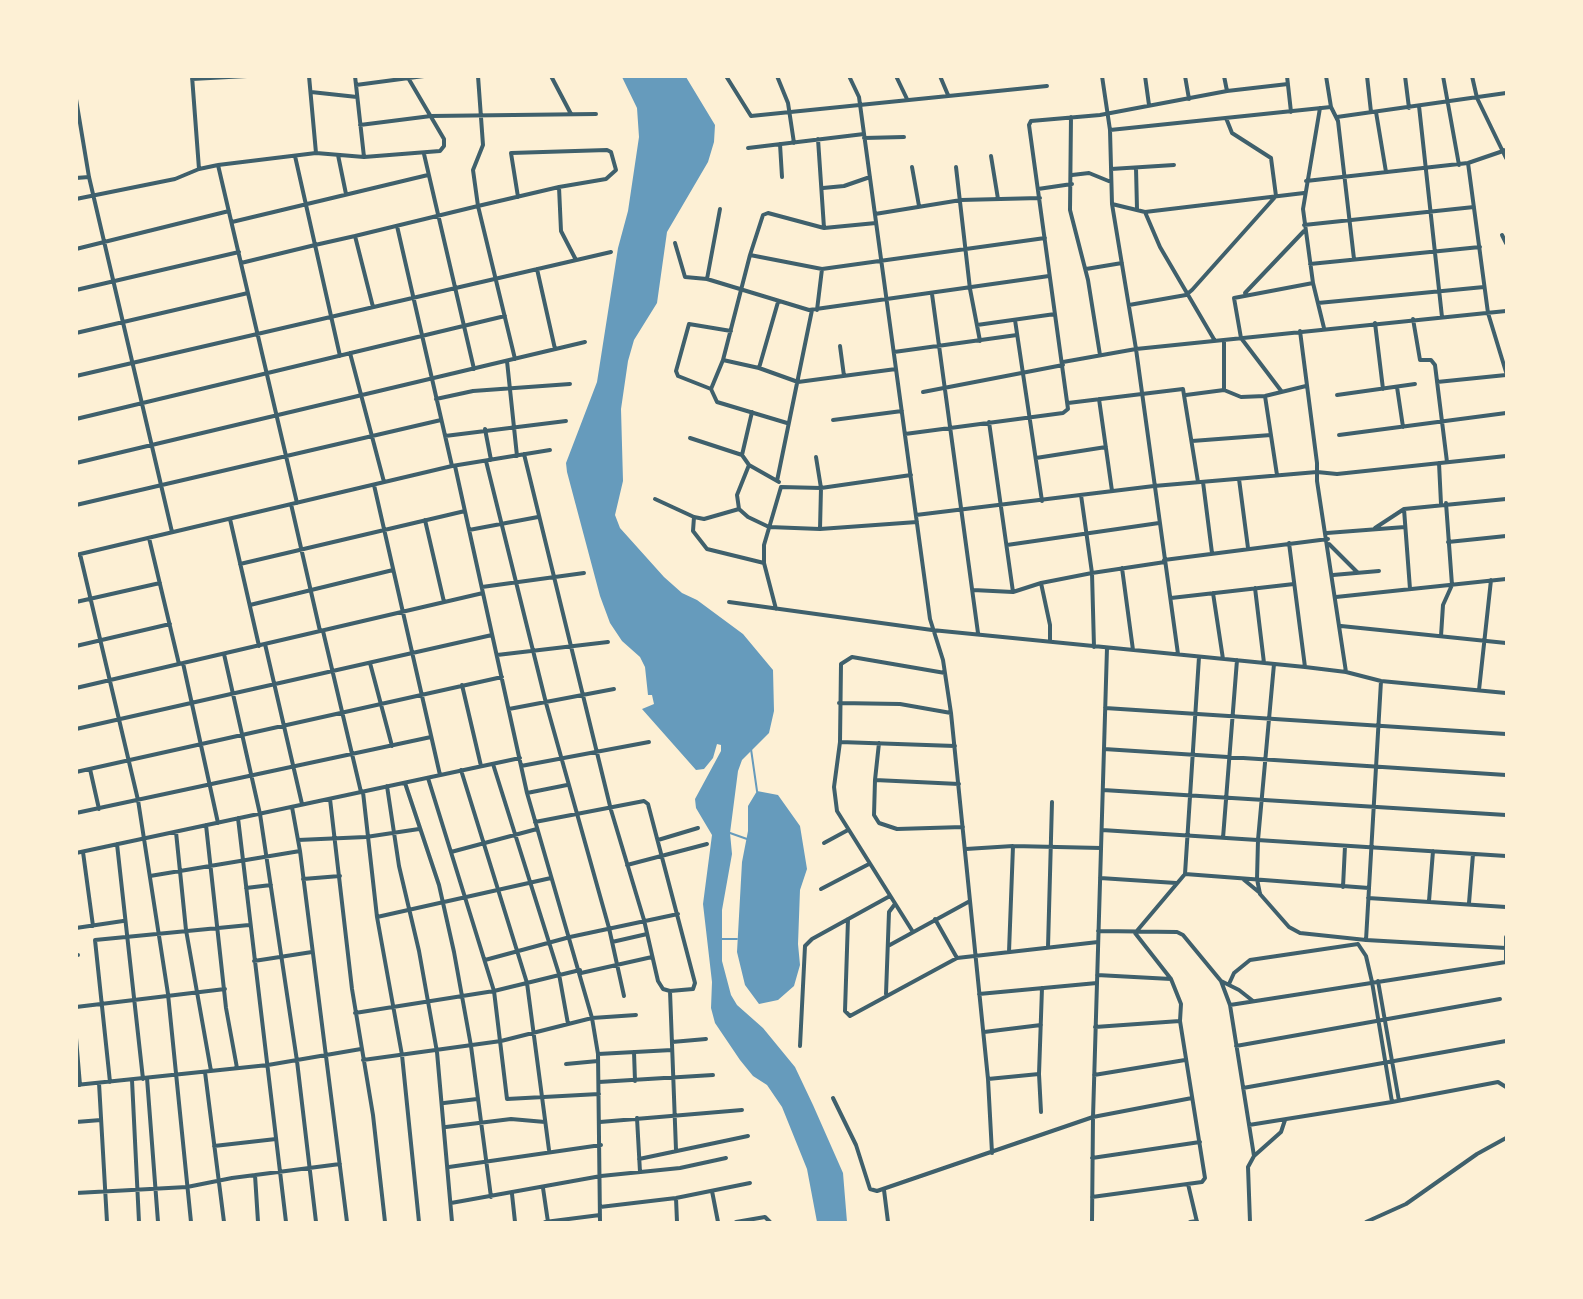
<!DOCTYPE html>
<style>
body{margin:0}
#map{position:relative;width:1583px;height:1299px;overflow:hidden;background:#fdf0d5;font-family:Helvetica,sans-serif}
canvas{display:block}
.frame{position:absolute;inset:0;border:78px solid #fdf0d5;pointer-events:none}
</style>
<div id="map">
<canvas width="1583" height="1299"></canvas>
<div class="frame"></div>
</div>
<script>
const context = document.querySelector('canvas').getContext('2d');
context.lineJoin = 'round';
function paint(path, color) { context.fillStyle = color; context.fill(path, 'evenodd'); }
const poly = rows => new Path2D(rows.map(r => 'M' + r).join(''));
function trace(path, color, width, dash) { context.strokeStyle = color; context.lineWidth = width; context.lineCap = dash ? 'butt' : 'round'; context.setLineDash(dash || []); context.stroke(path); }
const water = poly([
 [622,77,686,77,715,125,714,142,708,162,667,232,657,303,634,340,628,361,621,409,623,481,615,515,620,528,664,577,682,593,697,600,743,634,773,670,774,711,769,733,742,760,738,771,730,833,732,854,722,910,722,961,731,995,737,1005,763,1028,795,1067,813,1105,843,1173,847,1222,817,1222,807,1169,782,1107,767,1085,753,1076,740,1060,715,1023,711,1008,712,982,703,904,712,835,696,808,695,799,721,751,721,745,717,744,713,758,704,769,696,770,642,709,654,704,652,695,648,695,645,667,640,657,622,641,610,623,600,596,567,472,566,463,597,382,618,248,628,211,639,137,637,108],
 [757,791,778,795,800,826,807,869,800,890,798,944,800,965,794,986,778,1000,759,1004,745,985,737,952,742,862,748,831,748,806]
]);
const stream = poly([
 [751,749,757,791],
 [730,833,747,839],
 [721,939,737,939]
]);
const minor = poly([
 [192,76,199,169],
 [309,76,316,153],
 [355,76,364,157],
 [478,76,483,145,473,170,478,206,515,359],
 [551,76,571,114],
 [726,76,751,116,1047,86],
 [777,76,788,103,794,143],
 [849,76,859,97,930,619,943,660,951,713,988,1079,1039,1074,1041,1112],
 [896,76,907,99],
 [940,76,948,95],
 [1102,76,1110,130,1112,204,1136,349,1178,654],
 [1145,76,1149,105],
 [1185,76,1189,99],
 [1224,76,1227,91],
 [1287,76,1291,112],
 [1326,76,1331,107],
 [1367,76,1371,112],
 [1405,76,1409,108],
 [1443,76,1459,165],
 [1472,76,1477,98,1506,158],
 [192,79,247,76],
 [356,85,424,76],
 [311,92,357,97],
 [76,99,89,177,172,532],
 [1419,106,1442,317],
 [1320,108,1303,209,1313,283,1324,328],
 [1376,112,1386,172],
 [1071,117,1070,210,1088,280,1100,355],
 [1337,117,1506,93],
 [360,125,431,116,596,114],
 [1110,130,1331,107,1338,121,1354,259],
 [864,138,904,137],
 [818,139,824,228],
 [780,144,782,177],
 [748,148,864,134],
 [424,154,474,369],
 [338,155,346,194],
 [295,156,340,356],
 [991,156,998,199],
 [1468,163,1488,313,1506,372],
 [218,165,297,503],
 [912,167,919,206],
 [956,167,970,289,980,341],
 [1136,168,1137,209],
 [1111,169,1174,165],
 [1072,175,1089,173,1111,182],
 [76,178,89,177],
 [1306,181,1468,163,1506,150],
 [559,187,561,231,576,260],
 [823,188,844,186,870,177],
 [1038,189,1072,184],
 [76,199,175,179,199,169,218,165,316,153,364,157,440,151,444,146,444,139,407,76],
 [1112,204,1145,212],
 [875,214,961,200,1040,198],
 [232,222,428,175],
 [1304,225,1474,207],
 [397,226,452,466],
 [1502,235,1506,243],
 [355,236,373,307],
 [675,243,685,277,707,279,809,310,1049,276],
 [76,249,229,211],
 [750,255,822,269,1045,238],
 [241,263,315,245,355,236,478,206,559,187,606,179,616,170,611,152,607,150,511,153,518,197],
 [1310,264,1480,247],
 [537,269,555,349],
 [1086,269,1122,263],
 [707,279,720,209],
 [76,290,239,252],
 [1245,293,1304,231],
 [932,294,978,633],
 [1318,303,1484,287],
 [1129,305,1186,295,1192,290,1276,196,1271,158,1232,133,1226,118],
 [817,310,822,269],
 [1413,319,1420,360,1431,360,1435,365,1447,462],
 [1015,320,1042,501],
 [1375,323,1383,389],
 [977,325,1055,314],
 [1300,331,1317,463,1317,481,1346,672],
 [76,333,248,293],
 [1224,340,1224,390,1241,397,1265,396,1306,386],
 [1215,341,1160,247,1145,212,1304,193],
 [840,346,844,376],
 [894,352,1017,335],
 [350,353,384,482],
 [723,360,759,368,798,382,896,369],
 [507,361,517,456],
 [1063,362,1136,349,1506,311],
 [759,368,778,302],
 [76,376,611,252],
 [1437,382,1506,375],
 [1397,387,1403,427],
 [711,389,678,376,676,371,689,324,731,331],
 [923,392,1063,365],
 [1282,392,1241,338,1234,298,1313,283],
 [1186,395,1224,390],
 [1337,395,1415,384],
 [1265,396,1277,475],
 [436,399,473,391,570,384],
 [1099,399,1112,491],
 [1068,403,1183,389,1198,482],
 [752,412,742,455,749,465,779,482],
 [76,419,505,316],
 [833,420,902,411],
 [989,422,1013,592],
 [787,423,717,402,711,389,723,360,750,255,763,215,768,213,824,228,876,223],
 [485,429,491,460],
 [905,434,1063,413,1068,409,1029,125,1031,121,1100,115,1227,91,1288,84],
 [1339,435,1506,413],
 [445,436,566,421],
 [690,438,742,455],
 [1192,441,1271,435],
 [524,454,611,810,644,920,658,981,663,989,670,991,676,1150],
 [816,457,821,488,820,529],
 [1036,458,1106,447],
 [486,461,546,703,609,928,624,996],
 [76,463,585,342],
 [1439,463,1441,504],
 [749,465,737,495,739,509,748,517,769,527,820,529,917,522],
 [455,466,527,793,592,1018,598,1054,600,1222],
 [1239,479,1248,548],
 [777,481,812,310],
 [1203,482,1212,553],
 [374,485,440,775],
 [1081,495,1092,573,1094,647],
 [655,499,694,517,704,519,739,509],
 [291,504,320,631],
 [76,505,441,420],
 [1404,509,1410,589],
 [916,515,1154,486,1317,472,1337,474,1506,456],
 [694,517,693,531,707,549,764,563],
 [230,519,259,646],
 [425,520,444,602],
 [1375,528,1404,509,1506,499],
 [469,530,538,517],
 [1327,533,1405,527],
 [149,538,179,664],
 [1448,542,1506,536],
 [1289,543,1305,667],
 [1329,544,1357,572],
 [1007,545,1159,523],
 [80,554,138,800,168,994,191,1222],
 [76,555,452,466,550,450],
 [1164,560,1328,539],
 [240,564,465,511],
 [1122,568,1133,650],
 [1333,575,1379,571],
 [1041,583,1050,625,1050,641],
 [482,587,584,573],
 [1255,588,1264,663],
 [973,590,1013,592,1041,583,1092,573,1165,562],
 [1213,593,1223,659],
 [1336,597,1506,579],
 [1171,598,1294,584],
 [76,602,160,583],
 [729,602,932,630,1305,667,1346,672,1381,681,1506,693],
 [250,605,393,570],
 [776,609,764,563,764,545,781,487,821,488,911,475],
 [1341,626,1506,643],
 [323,631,361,792],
 [1441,636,1443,605,1452,585,1446,503],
 [265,644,302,804],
 [76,646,170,624],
 [224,654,260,814,297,1061,316,1222],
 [497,655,608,642],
 [183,663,218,823],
 [370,663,392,746],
 [1274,664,1258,840,1257,879,1260,894,1289,927,1300,933,1366,940,1506,948],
 [462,685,481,766],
 [76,688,483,593],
 [1479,690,1491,580],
 [839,703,900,704,951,713],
 [1105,708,1506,734],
 [509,709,614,689],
 [76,729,492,635],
 [840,742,955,746],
 [1104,749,1506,775],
 [493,764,559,974,568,1024],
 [521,766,649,742],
 [90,769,99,809],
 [461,770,527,983,549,1150],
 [76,772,502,677],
 [428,778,494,991,507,1099,599,1094],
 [875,780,879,743],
 [405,783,439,885,454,952,471,1046,491,1197],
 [959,784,875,780,874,815,879,823,897,829,963,827],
 [387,786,399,866,419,951,437,1052,452,1222],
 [1103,790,1506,815],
 [363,792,377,917,402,1055,419,1222],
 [527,793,567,785],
 [330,799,352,989,373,1115,385,1222],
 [292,807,300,851,347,1222],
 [76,813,431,737],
 [238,818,286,1222],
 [535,822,644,801,648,804,695,983,693,989,670,991],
 [206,825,226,1008,237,1068],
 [1102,830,1506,856],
 [176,832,186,930,211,1071],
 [1223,838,1237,660],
 [298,840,366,837,419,829],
 [658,840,698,828],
 [824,843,848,830],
 [117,844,143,1079],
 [966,849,1013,846,1101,848],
 [83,852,93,926],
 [451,852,537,829],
 [76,853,520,758],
 [627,865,707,844],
 [1185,874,1199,657],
 [150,876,300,851],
 [1100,878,1176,883],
 [303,879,340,876],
 [1243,879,1260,893],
 [1343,887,1345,846],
 [246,888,271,885],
 [821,889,869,864],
 [1368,898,1506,907],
 [1429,901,1433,851],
 [1469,903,1473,854],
 [377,917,551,878],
 [848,919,845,1011,850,1016,957,958,1098,942],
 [935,919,957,958],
 [76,928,123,921],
 [1098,931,1177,932,1183,935,1221,981,1230,1005,1254,1156],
 [913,932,837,811,834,787,840,742,841,664,852,657,945,673],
 [1136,932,1185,874,1369,888],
 [1506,937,1506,961],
 [1366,940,1381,681],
 [612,942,647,934],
 [888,946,970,901],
 [1048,947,1052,802],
 [1009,952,1013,846],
 [76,955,78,955],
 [485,960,570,937,678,914],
 [254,961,312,952],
 [581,973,652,957],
 [1097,975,1171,979],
 [1221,981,1239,990,1253,1001],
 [1378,981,1399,1101],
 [1229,984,1234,973,1250,960,1358,944,1366,956,1372,982,1392,1102],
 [886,994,889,912,895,904],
 [979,994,1097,983],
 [1230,1005,1506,962],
 [76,1007,225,989],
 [355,1013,494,991,580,970],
 [1095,1027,1180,1021,1181,1004,1171,979,1135,933],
 [984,1032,1041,1025],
 [76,1038,80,1085],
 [672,1042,706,1039],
 [800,1046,805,946,812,939,890,896],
 [1236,1046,1500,999],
 [634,1052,635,1081],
 [598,1054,672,1050],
 [363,1060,501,1041,592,1018,636,1015],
 [566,1064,598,1061],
 [205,1072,224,1222],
 [1039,1074,1042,988],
 [1094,1075,1185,1060],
 [147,1078,158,1222],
 [988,1079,992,1153],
 [132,1080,139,1222],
 [110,1082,95,940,249,925],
 [599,1082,713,1075],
 [99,1083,107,1222],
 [76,1085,268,1065,361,1049],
 [1243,1088,1506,1041],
 [833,1098,856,1145,870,1189,877,1191,1093,1117,1192,1098],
 [444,1103,477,1099],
 [637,1118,640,1172],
 [76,1122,101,1120],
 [600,1122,742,1110],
 [1249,1125,1392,1102,1498,1082,1506,1087],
 [446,1127,511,1119,545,1122],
 [214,1146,276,1139],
 [1092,1158,1200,1142],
 [639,1159,748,1136],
 [449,1167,601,1145],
 [255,1175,258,1222],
 [1188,1184,1197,1222],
 [543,1188,548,1222],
 [884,1190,888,1222],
 [712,1191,718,1222],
 [76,1193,187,1187,232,1178,340,1164],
 [512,1194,515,1222],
 [1092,1197,1202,1182,1205,1178,1180,1021],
 [676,1198,677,1222],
 [451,1203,601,1176,680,1168,726,1158],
 [600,1207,676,1198,750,1183],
 [545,1222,600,1215],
 [736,1222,765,1217,770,1222],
 [1092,1222,1093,1117,1107,648],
 [1190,1222,1197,1221],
 [1250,1222,1248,1167,1254,1156,1281,1132,1285,1120],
 [1366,1222,1406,1204,1477,1154,1506,1138]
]);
paint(water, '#669bbc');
trace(stream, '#669bbc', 2);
trace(minor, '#3f606c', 4);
</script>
